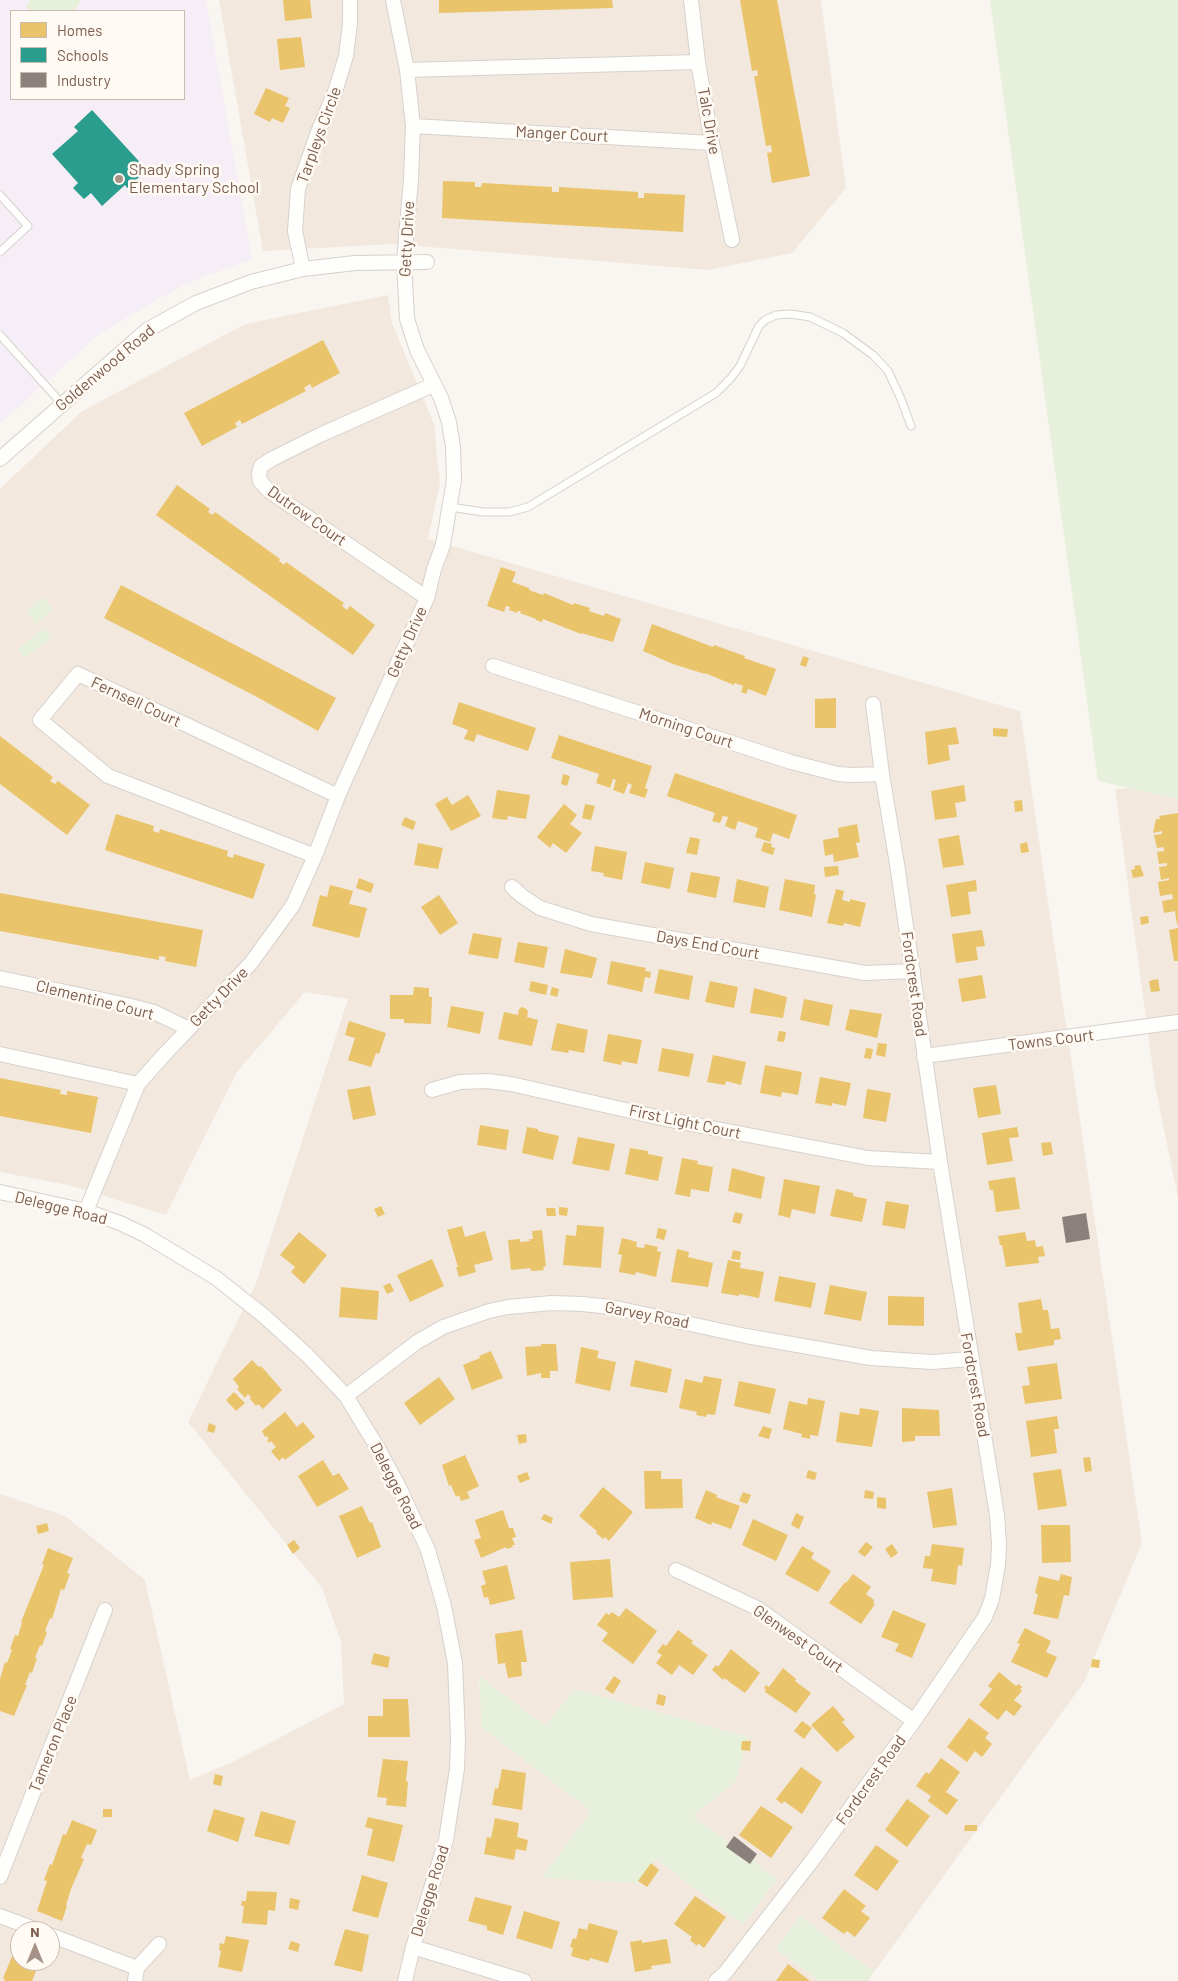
<!DOCTYPE html>
<style>
body{margin:0}
#map{position:relative;width:1178px;height:1981px;overflow:hidden;background:#f9f5f0;font-family:Barlow,sans-serif}
canvas{display:block}
.legend{position:absolute;left:10px;top:10px;width:175px;height:90px;box-sizing:border-box;background:#fffaf3;border:1px solid #cabbb1;margin:0;padding:6px 9px;list-style:none;font-size:15px;color:#7a5c4d}
.legend li{display:flex;align-items:center;gap:10px;height:25px}
.legend b{width:25px;border:1px solid #cabbb1}
.north{position:absolute;left:10px;top:1921px;width:50px;height:50px;box-sizing:border-box;background:#fffaf3;border:1px solid #cabbb1;border-radius:50%;rotate:0deg;font-size:14px;font-weight:700;line-height:20px;text-align:center;color:#7a5c4d}
.north::after{content:'';display:block;margin:auto;width:18px;height:22px;background:#a69286;clip-path:polygon(50% 0,100% 100%,50% 72%,0 100%)}
</style>
<div id="map">
<canvas width="1178" height="1981"></canvas>
<ul class="legend">
<li><b style="height:14px;background:#e9c46a"></b>Homes</li>
<li><b style="height:14px;background:#2a9d8f"></b>Schools</li>
<li><b style="height:14px;background:#8a817c"></b>Industry</li>
</ul>
<div class="north">N</div>
</div>
<script>
const context = document.querySelector('canvas').getContext('2d');
context.lineJoin = 'round';
function paint(path, color) { context.fillStyle = color; context.fill(path, 'evenodd'); }
const poly = rows => new Path2D(rows.map(r => 'M' + r).join(''));
function trace(path, color, width, dash) { context.strokeStyle = color; context.lineWidth = width; context.lineCap = dash ? 'butt' : 'round'; context.setLineDash(dash || []); context.stroke(path); }
function drawText(font, color, halo, rows, align = 'center') {
  context.font = font + ' Barlow,sans-serif'; context.lineWidth = 5; context.setLineDash([]); context.textBaseline = 'middle'; context.strokeStyle = halo; context.fillStyle = color; for (const [text, x, y, turn = 0] of rows) {
    context.save(); context.translate(x, y); context.rotate((+turn || 0) * Math.PI / 180); context.textAlign = isNaN(turn) ? turn : align; if (halo) context.strokeText(text, 0, 0); context.fillText(text, 0, 0); context.restore();
  }
}
const residential = poly([
 [219,0,821,0,846,188,792,253,708,270,393,244,263,251],
 [388,295,392,323,434,424,440,484,428,539,1020,711,1142,1543,1084,1682,874,1972,800,1917,776,1949,819,1981,0,1981,0,1494,65,1516,145,1580,190,1780,233,1762,344,1704,341,1642,322,1588,188,1422,256,1283,348,999,305,992,236,1073,166,1215,68,1185,0,1172,0,489,81,412,245,324],
 [479,1676,546,1726,736,1781,693,1816,777,1879,744,1924,655,1859,542,1877,592,1811,482,1728],
 [20,1931,50,1931,50,1961,20,1961],
 [1143,787,1178,792,1178,1198,1155,1085,1115,789]
]);
const education = poly([
 [0,0,206,0,252,259,183,285,99,334,0,424],
 [11,11,184,11,184,99,11,99]
]);
const green = poly([
 [30,0,81,0,74,11,32,11,26,8],
 [990,0,1178,0,1178,799,1098,781],
 [43,597,53,610,36,624,26,611],
 [44,628,52,637,25,658,18,649],
 [479,1676,546,1726,574,1689,748,1737,736,1781,693,1816,777,1879,743,1925,656,1859,637,1883,542,1878,591,1811,482,1728],
 [800,1916,874,1972,868,1981,819,1981,776,1949]
]);
const homes = poly([
 [283,0,310,0,312,18,285,21],
 [439,0,612,0,613,8,439,13],
 [740,0,777,0,810,176,772,183,767,153,772,152,771,145,766,146,754,76,758,76,757,70,752,71],
 [301,37,305,67,280,70,277,39],
 [266,88,289,98,285,106,290,108,283,123,272,118,270,122,254,114],
 [443,181,475,182,475,187,481,187,482,183,552,187,552,192,559,192,559,187,638,192,638,198,644,198,644,193,685,195,683,232,442,218],
 [323,340,340,373,312,388,310,384,304,388,306,391,242,424,240,420,235,423,237,427,202,446,184,413],
 [177,485,210,509,208,512,213,515,215,512,280,559,279,561,284,565,286,562,344,603,342,606,347,610,350,606,375,625,353,655,156,515],
 [501,567,516,572,512,582,529,588,529,590,543,595,544,593,573,605,574,603,590,608,589,611,604,616,605,613,621,619,613,642,581,633,581,634,543,619,542,622,536,620,536,619,520,613,521,611,518,611,517,613,509,610,510,607,506,606,504,612,487,606],
 [121,585,336,698,318,731,257,697,104,618],
 [652,624,713,647,714,645,745,656,744,658,776,669,766,696,748,689,746,694,741,692,743,686,735,683,734,685,705,673,705,674,673,664,643,651],
 [803,656,809,658,806,667,800,665],
 [836,698,836,728,815,728,815,699],
 [459,702,536,728,528,751,477,734,474,742,464,739,468,730,452,724],
 [956,727,959,744,948,745,950,760,928,765,925,732],
 [993,728,1008,729,1007,737,993,736],
 [559,735,652,766,645,788,648,789,645,798,629,793,632,785,628,783,624,794,613,790,616,780,613,779,610,788,596,783,599,774,551,758],
 [0,736,53,777,50,781,55,784,58,781,90,805,67,835,0,784],
 [675,773,797,815,789,839,773,833,770,842,755,837,758,828,738,821,735,830,725,826,728,817,723,816,720,823,712,821,715,813,667,796],
 [563,774,570,776,567,786,561,784],
 [964,785,966,801,955,803,957,817,935,820,931,791],
 [497,790,530,795,526,819,508,816,507,820,492,818],
 [468,795,481,816,451,831,435,804,447,797,452,805],
 [1022,800,1023,811,1015,812,1014,801],
 [564,804,577,815,570,824,582,833,566,853,553,843,550,848,537,837],
 [585,804,595,806,591,820,582,818],
 [1178,813,1178,924,1177,924,1175,911,1164,913,1162,901,1173,899,1172,894,1160,896,1158,882,1169,880,1169,878,1161,880,1159,867,1167,866,1167,863,1159,864,1157,852,1164,851,1164,847,1157,848,1154,835,1162,834,1162,831,1153,833,1156,819,1160,819,1159,816],
 [116,814,154,826,153,831,159,833,160,829,228,851,227,856,233,858,234,854,265,864,253,899,105,850],
 [405,817,416,822,413,830,401,825],
 [857,824,860,842,856,843,859,857,834,862,833,854,825,856,823,840,839,837,838,828],
 [959,835,964,865,943,868,938,839],
 [690,837,700,839,697,855,686,853],
 [764,842,772,844,771,847,775,848,773,855,761,851],
 [1027,842,1029,852,1021,853,1020,844],
 [418,843,443,848,438,869,414,865],
 [595,846,627,852,622,880,603,876,604,873,591,871],
 [645,862,674,868,670,889,641,883],
 [1140,865,1144,876,1133,878,1131,870,1135,869,1134,866],
 [838,866,839,875,825,877,824,867],
 [691,872,720,877,716,898,687,892],
 [359,878,374,884,371,893,356,888],
 [737,879,769,887,765,908,733,902],
 [785,879,815,885,814,894,816,895,812,917,779,910],
 [976,880,977,891,968,892,971,914,951,917,946,885],
 [330,885,353,891,349,904,367,908,359,938,312,926,320,895,327,897],
 [836,889,844,891,842,900,850,902,850,899,866,903,860,927,844,923,843,926,827,923],
 [0,893,203,930,196,967,165,961,166,957,159,956,159,960,0,931],
 [439,895,458,923,440,935,421,907],
 [1148,916,1149,923,1141,925,1140,917],
 [1178,928,1178,961,1174,961,1169,930],
 [982,930,985,946,976,947,978,960,956,963,952,934],
 [473,933,502,938,498,959,468,954],
 [518,942,548,947,544,968,514,962],
 [565,949,597,958,592,978,560,973],
 [611,961,646,968,645,971,651,972,650,978,645,977,642,992,607,984],
 [659,969,693,976,689,1000,654,993],
 [982,975,986,998,962,1002,958,979],
 [1158,979,1160,991,1151,992,1149,981],
 [531,981,548,985,546,995,529,991],
 [710,981,738,987,734,1008,705,1002],
 [414,987,429,988,429,997,432,997,431,1024,404,1023,404,1019,390,1019,390,995,413,995],
 [552,987,559,989,557,997,550,995],
 [754,988,787,997,783,1018,750,1013],
 [804,999,833,1005,829,1026,800,1020],
 [451,1006,484,1012,480,1034,447,1027],
 [522,1007,525,1008,528,1011,527,1017,538,1020,532,1046,498,1039,504,1012,518,1015,519,1009],
 [850,1009,882,1014,877,1038,845,1030],
 [349,1021,386,1033,379,1054,376,1053,371,1067,348,1060,355,1038,345,1035],
 [557,1023,588,1030,584,1053,569,1050,568,1053,551,1050],
 [779,1031,786,1032,784,1042,777,1041],
 [608,1034,642,1040,637,1064,622,1061,621,1065,603,1061],
 [878,1043,887,1044,885,1057,876,1055],
 [662,1048,694,1054,689,1077,658,1071],
 [866,1048,873,1049,871,1059,864,1058],
 [713,1055,746,1062,741,1085,726,1081,725,1085,707,1082],
 [765,1065,802,1072,798,1095,782,1092,781,1097,760,1093],
 [820,1077,851,1083,846,1106,832,1103,832,1106,815,1103],
 [0,1078,61,1090,60,1094,67,1095,67,1091,98,1097,91,1133,0,1116],
 [996,1085,1001,1114,978,1118,973,1088],
 [370,1086,376,1115,353,1120,347,1090],
 [867,1089,891,1093,886,1122,863,1118],
 [480,1125,509,1130,506,1150,477,1145],
 [527,1127,538,1129,538,1131,559,1136,553,1160,522,1153],
 [1017,1127,1019,1137,1009,1138,1013,1161,987,1165,982,1133],
 [578,1137,615,1144,609,1171,572,1164],
 [1051,1142,1053,1154,1043,1156,1041,1143],
 [630,1148,648,1151,648,1154,663,1157,658,1181,625,1174],
 [682,1158,698,1161,697,1164,713,1167,709,1192,691,1189,690,1197,675,1194],
 [732,1168,765,1177,761,1199,728,1191],
 [1015,1177,1020,1209,996,1212,993,1190,990,1190,988,1181],
 [784,1179,820,1186,815,1214,792,1209,790,1218,778,1215],
 [836,1189,853,1193,853,1196,867,1199,862,1222,830,1216],
 [886,1201,909,1205,905,1229,882,1225],
 [381,1206,385,1214,378,1217,374,1209],
 [559,1207,568,1208,567,1216,559,1215],
 [546,1208,555,1208,556,1216,547,1216],
 [735,1212,743,1214,740,1224,732,1222],
 [577,1225,604,1227,601,1268,563,1265,566,1235,576,1236],
 [462,1226,465,1237,485,1231,493,1260,474,1265,476,1272,459,1277,456,1267,458,1267,447,1230],
 [658,1228,667,1230,664,1240,656,1238],
 [542,1230,546,1266,543,1267,544,1270,531,1271,530,1268,511,1270,508,1240,520,1239,520,1242,530,1241,529,1239,533,1239,532,1231],
 [299,1232,327,1255,304,1284,291,1272,295,1267,280,1255],
 [1025,1232,1027,1241,1035,1240,1036,1247,1043,1246,1045,1256,1038,1257,1039,1263,1006,1267,1002,1245,1000,1245,998,1236],
 [622,1238,637,1242,636,1247,644,1248,645,1244,658,1247,657,1251,661,1252,656,1277,636,1272,635,1275,619,1272,622,1255,618,1254],
 [677,1249,689,1252,688,1257,713,1263,708,1287,671,1282],
 [733,1250,741,1252,740,1260,731,1259],
 [432,1259,444,1286,410,1302,397,1275],
 [728,1260,741,1263,740,1268,764,1272,759,1298,739,1294,739,1296,721,1293],
 [779,1276,816,1283,811,1308,774,1301],
 [390,1283,394,1291,387,1294,383,1286],
 [830,1285,867,1292,861,1321,824,1314],
 [341,1287,379,1291,377,1320,339,1317],
 [888,1296,924,1297,924,1326,888,1325],
 [1041,1299,1043,1310,1048,1310,1051,1329,1059,1328,1061,1339,1054,1340,1054,1345,1018,1351,1015,1333,1022,1333,1018,1303],
 [541,1344,556,1344,558,1371,550,1371,550,1378,541,1378,541,1373,527,1376,525,1347,541,1346],
 [581,1347,599,1351,597,1358,616,1362,610,1391,575,1383],
 [491,1351,503,1378,472,1390,463,1365,480,1358,479,1356],
 [252,1360,259,1367,261,1366,282,1390,263,1409,258,1404,256,1406,250,1399,251,1397,248,1394,245,1398,237,1389,239,1387,233,1379],
 [635,1360,672,1369,667,1393,630,1386],
 [1057,1363,1062,1399,1025,1404,1022,1386,1030,1385,1027,1367],
 [704,1376,722,1379,715,1415,707,1414,706,1417,696,1415,697,1412,679,1408,685,1379,702,1383],
 [439,1377,455,1399,420,1425,404,1403],
 [739,1381,776,1389,770,1414,734,1406],
 [234,1392,245,1403,236,1411,226,1400],
 [808,1398,825,1401,818,1436,810,1435,810,1439,801,1437,802,1434,783,1429,789,1401,807,1405],
 [860,1408,879,1411,872,1447,836,1442,840,1412,859,1415],
 [902,1408,939,1410,940,1436,915,1436,915,1441,902,1442],
 [285,1412,297,1427,303,1422,315,1437,285,1460,283,1457,279,1461,271,1451,276,1447,271,1441,269,1443,267,1440,269,1439,267,1436,265,1437,262,1431],
 [1057,1416,1059,1429,1054,1429,1057,1453,1031,1457,1026,1421],
 [209,1423,216,1426,214,1433,207,1431],
 [763,1426,772,1429,769,1439,758,1436],
 [526,1434,527,1442,519,1444,517,1435],
 [465,1455,479,1486,467,1492,470,1498,461,1501,459,1495,456,1497,451,1485,449,1486,442,1465],
 [1090,1457,1092,1471,1085,1472,1083,1458],
 [323,1460,333,1476,339,1473,349,1489,317,1507,298,1476],
 [1061,1469,1067,1506,1038,1510,1033,1473],
 [808,1470,817,1473,815,1480,806,1478],
 [644,1471,661,1471,661,1479,682,1479,683,1508,645,1509],
 [527,1472,530,1479,520,1483,517,1476],
 [603,1487,633,1512,609,1541,605,1537,603,1539,596,1533,597,1531,579,1516],
 [952,1488,957,1525,933,1528,927,1492],
 [706,1490,717,1495,716,1497,740,1506,731,1529,712,1522,711,1525,695,1518],
 [865,1490,874,1492,873,1499,864,1498],
 [743,1492,751,1495,747,1504,739,1501],
 [877,1497,886,1498,886,1509,877,1508],
 [362,1506,370,1523,372,1522,381,1547,357,1558,339,1516],
 [503,1510,509,1528,513,1528,516,1537,512,1538,515,1545,512,1545,513,1547,507,1549,506,1547,481,1558,474,1540,481,1538,475,1520],
 [796,1513,804,1517,799,1529,791,1525],
 [544,1514,553,1518,551,1524,541,1519],
 [753,1519,788,1535,776,1561,742,1545],
 [47,1523,49,1531,38,1534,36,1526],
 [1041,1525,1070,1525,1071,1562,1042,1563],
 [294,1540,300,1548,293,1554,287,1545],
 [866,1542,873,1547,865,1557,858,1552],
 [892,1544,898,1553,891,1558,885,1549],
 [932,1544,964,1548,962,1566,958,1565,956,1585,931,1581,933,1569,923,1568,925,1556,930,1556],
 [802,1546,814,1553,811,1558,831,1571,818,1592,785,1574],
 [48,1548,73,1558,67,1573,70,1574,64,1590,61,1589,52,1619,50,1618,45,1631,47,1632,42,1646,40,1645,35,1658,37,1658,32,1673,30,1672,25,1685,27,1685,14,1716,0,1711,0,1679,5,1662,7,1663,12,1650,10,1649,15,1635,18,1636,22,1623,21,1622,44,1565,42,1564],
 [610,1559,613,1597,573,1600,570,1562],
 [507,1565,515,1599,490,1605,488,1597,484,1598,481,1586,486,1584,482,1571],
 [853,1574,871,1587,866,1594,874,1600,873,1603,875,1604,861,1624,829,1603,845,1582,846,1583],
 [1061,1574,1072,1577,1069,1596,1064,1595,1058,1619,1033,1614,1038,1594,1035,1593,1039,1576,1059,1581],
 [626,1608,657,1631,633,1664,602,1641,608,1633,597,1625,606,1613,609,1615,612,1612,619,1617],
 [893,1610,926,1624,912,1658,895,1651,899,1644,881,1637],
 [1025,1628,1051,1641,1046,1652,1057,1657,1047,1678,1011,1662,1020,1644,1017,1643],
 [522,1630,527,1662,521,1662,522,1676,508,1678,505,1663,498,1664,495,1634],
 [678,1630,693,1641,691,1643,708,1655,693,1675,679,1665,672,1675,656,1663,662,1655,657,1652,663,1644,666,1646],
 [731,1649,760,1673,745,1693,724,1678,723,1680,712,1670,716,1665,718,1667],
 [374,1653,390,1657,388,1668,371,1664],
 [1092,1659,1100,1660,1099,1668,1091,1667],
 [783,1668,796,1679,795,1681,811,1693,796,1713,765,1692,766,1690,764,1688,766,1685,769,1687],
 [999,1672,1016,1686,1019,1684,1022,1687,1020,1690,1022,1691,1014,1700,1022,1706,1014,1716,1006,1710,998,1720,979,1705,992,1689,988,1686],
 [614,1676,621,1681,613,1694,605,1689],
 [658,1694,666,1696,664,1706,656,1704],
 [383,1699,408,1699,410,1737,368,1737,368,1716,383,1716],
 [833,1706,845,1720,842,1722,855,1737,837,1752,811,1725],
 [969,1718,989,1733,985,1738,992,1744,982,1757,975,1751,967,1762,947,1747],
 [802,1721,812,1728,804,1739,794,1731],
 [742,1741,751,1741,750,1751,741,1750],
 [941,1758,960,1772,946,1792,958,1800,947,1815,928,1801,931,1796,916,1786,926,1772,929,1774],
 [383,1759,408,1761,406,1781,408,1782,406,1807,386,1805,387,1798,377,1797],
 [801,1767,822,1782,802,1814,784,1801,782,1804,776,1799],
 [502,1769,526,1773,522,1810,492,1805,495,1788,498,1789],
 [215,1774,223,1776,221,1786,213,1784],
 [907,1799,930,1816,907,1847,885,1830],
 [761,1806,793,1827,771,1858,739,1835],
 [103,1809,112,1809,112,1817,103,1817],
 [214,1809,245,1818,238,1842,207,1831],
 [261,1811,296,1821,289,1845,254,1836],
 [368,1817,403,1825,394,1862,367,1855,373,1829,365,1827],
 [495,1818,519,1823,517,1837,528,1840,526,1851,516,1849,514,1860,484,1854,487,1837,491,1838],
 [72,1820,97,1830,91,1845,87,1844,81,1858,84,1859,71,1889,66,1905,67,1906,62,1921,37,1911,47,1881,44,1880,50,1864,52,1865,63,1834,66,1835],
 [965,1825,977,1825,977,1831,964,1831],
 [876,1845,899,1861,877,1891,854,1875],
 [651,1863,659,1870,647,1887,638,1881],
 [362,1875,388,1883,378,1918,352,1911],
 [844,1889,866,1906,861,1911,870,1918,855,1937,847,1931,844,1934,822,1918],
 [247,1891,277,1892,275,1911,268,1910,267,1925,242,1923,244,1906,241,1906,242,1901,246,1901],
 [695,1896,726,1917,704,1948,698,1943,697,1946,690,1940,692,1937,674,1924],
 [475,1897,512,1906,503,1935,487,1930,487,1926,468,1921],
 [290,1898,300,1900,298,1910,289,1908],
 [524,1911,560,1922,552,1949,516,1938],
 [589,1923,618,1931,608,1963,590,1958,589,1961,571,1956,573,1948,570,1947,573,1938,576,1939,579,1928,587,1930],
 [345,1929,369,1935,362,1972,334,1965],
 [226,1936,249,1940,242,1972,218,1967,221,1951,219,1950,220,1943,224,1944],
 [667,1939,671,1963,651,1966,652,1969,635,1972,630,1942,642,1940,642,1943],
 [291,1941,300,1944,298,1952,288,1949],
 [16,1947,20,1949,20,1961,40,1961,32,1981,4,1981,5,1979,3,1978],
 [788,1964,810,1981,776,1981]
]);
const schools = poly([
 [92,110,147,170,127,188,125,185,102,206,91,193,84,199,73,188,78,183,52,154,78,131,74,127]
]);
const industry = poly([
 [1086,1213,1090,1239,1066,1243,1062,1217],
 [734,1836,757,1854,750,1864,726,1847]
]);
const lane = poly([
 [0,195,28,226,0,252],
 [0,335,63,405],
 [450,507,483,512,509,512,528,507,716,393,731,378,740,366,759,326,765,320,776,315,791,314,810,317,843,333,873,355,888,371,901,399,911,426]
]);
const street = poly([
 [691,0,698,62,712,143,732,240],
 [407,70,698,62],
 [413,126,712,143],
 [303,269,295,231,298,189,318,132,335,92,346,56,350,23,350,0],
 [0,459,147,330,196,303,251,282,303,269,355,263,427,262],
 [427,598,269,491,260,481,259,474,261,466,272,459,320,435,433,385],
 [493,666,791,762,838,774,852,775,882,774],
 [315,856,108,776,40,720,78,674,338,796],
 [512,887,522,896,540,908,591,924,865,973,913,971],
 [0,978,127,1005,154,1012,189,1029],
 [0,1054,138,1084],
 [924,1056,1178,1022],
 [432,1090,460,1082,487,1081,511,1084,670,1120,868,1158,940,1162],
 [0,1192,86,1211,120,1223,145,1235,216,1278,264,1316,308,1356,346,1396,379,1450,399,1487,428,1550,444,1606,455,1663,458,1738,457,1769,446,1840,413,1947,405,1981],
 [86,1211,138,1084,162,1057,251,963,293,905,315,856,338,796,427,598,434,569,443,545,454,480,453,447,449,422,441,398,417,350,407,319,404,262,411,179,413,126,407,70,393,0],
 [346,1396,417,1342,443,1327,489,1311,508,1307,552,1303,582,1304,611,1307,746,1336,871,1358,932,1362,970,1359],
 [676,1570,757,1608,914,1721],
 [0,1877,105,1610],
 [0,1916,40,1931],
 [50,1935,137,1968],
 [413,1947,524,1981],
 [135,1981,137,1968,159,1944],
 [716,1981,725,1973,811,1862,914,1721,985,1617,992,1599,998,1565,999,1544,997,1515,940,1162,897,864,882,774,873,704]
]);
const markers = [
 [119,179,5,"#a69286"]
];
const streetNames = [
 ["Talc Drive",709,121,80],
 ["Manger Court",562,134,3],
 ["Tarpleys Circle",319,135,-70],
 ["Getty Drive",407,239,-87],
 ["Goldenwood Road",105,368,-40],
 ["Dutrow Court",307,516,35],
 ["Getty Drive",407,642,-66],
 ["Fernsell Court",136,702,25],
 ["Morning Court",686,728,18],
 ["Days End Court",708,945,10],
 ["Fordcrest Road",914,984,82],
 ["Getty Drive",219,997,-46],
 ["Clementine Court",95,1000,14],
 ["Towns Court",1051,1040,-7],
 ["First Light Court",685,1122,12],
 ["Delegge Road",61,1208,14],
 ["Garvey Road",647,1315,11],
 ["Fordcrest Road",975,1385,80],
 ["Delegge Road",396,1486,63],
 ["Glenwest Court",798,1639,35],
 ["Tameron Place",53,1744,-68],
 ["Fordcrest Road",871,1780,-54],
 ["Delegge Road",430,1891,-73]
];
const poiNames = [
 ["Shady Spring",129,170],
 ["Elementary School",129,188]
];
paint(residential, '#f2e8de');
paint(education, '#f6eef6');
paint(green, '#e7f0db');
paint(homes, '#e9c46a');
paint(schools, '#2a9d8f');
paint(industry, '#8a817c');
trace(lane, '#d7d1cb', 9);
trace(street, '#d7d1cb', 16);
trace(lane, '#fefefd', 7);
trace(street, '#fefefd', 14);
for (const [x, y, r, color] of markers) { const dot = new Path2D(); dot.arc(x, y, r, 0, 2 * Math.PI); context.fillStyle = color; context.fill(dot); trace(dot, '#fffaf3', 2); }
drawText('16px', '#7a5c4d', '#fffaf3', streetNames);
drawText('16px', '#7a5c4d', '#fffaf3', poiNames, 'left');
</script>
